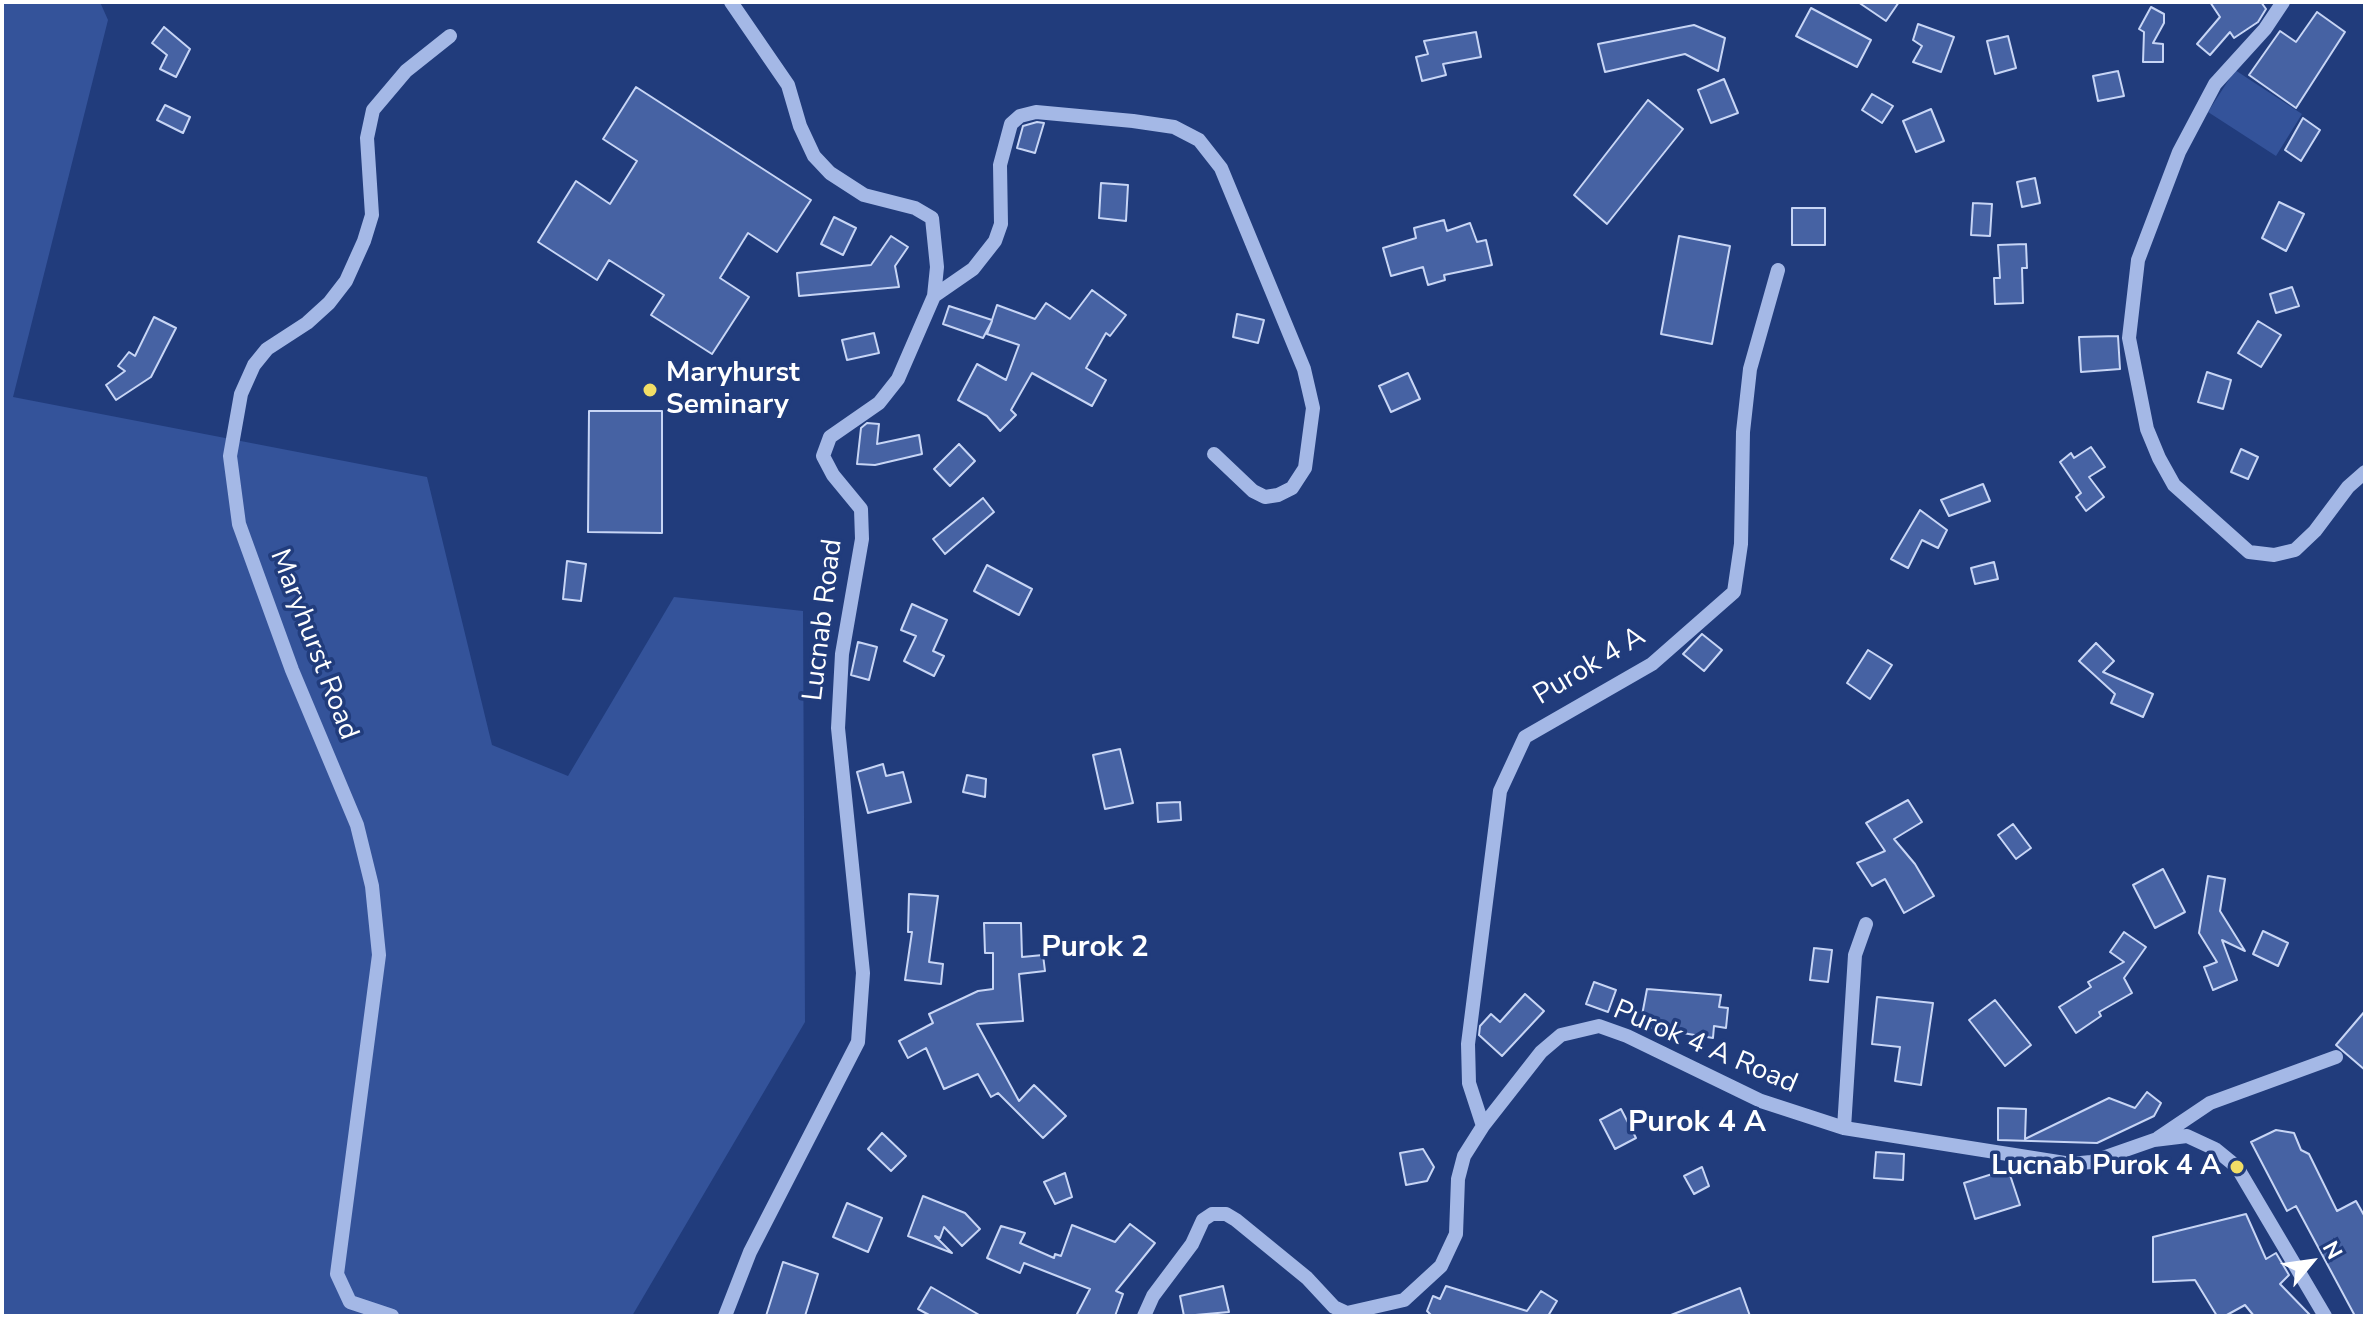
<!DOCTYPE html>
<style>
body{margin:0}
#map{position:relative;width:2367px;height:1318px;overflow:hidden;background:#213c7c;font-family:"Nunito Sans",sans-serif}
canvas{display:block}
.frame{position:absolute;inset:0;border:4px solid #fff;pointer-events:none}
.north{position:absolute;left:2271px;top:1222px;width:80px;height:80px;-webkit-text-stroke:6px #213c7c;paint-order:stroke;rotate:61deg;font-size:22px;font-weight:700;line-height:32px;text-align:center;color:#fff}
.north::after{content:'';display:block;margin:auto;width:28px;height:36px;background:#fff;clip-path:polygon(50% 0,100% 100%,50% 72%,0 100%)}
</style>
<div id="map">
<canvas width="2367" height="1318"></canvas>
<div class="frame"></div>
<div class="north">N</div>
</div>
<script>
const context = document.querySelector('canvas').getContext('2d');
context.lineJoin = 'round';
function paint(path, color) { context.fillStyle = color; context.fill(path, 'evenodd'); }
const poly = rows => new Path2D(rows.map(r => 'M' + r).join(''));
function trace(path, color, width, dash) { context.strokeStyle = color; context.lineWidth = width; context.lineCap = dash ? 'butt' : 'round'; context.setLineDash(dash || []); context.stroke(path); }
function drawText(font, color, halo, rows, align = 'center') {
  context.font = font + ' "Nunito Sans",sans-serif'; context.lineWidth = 7; context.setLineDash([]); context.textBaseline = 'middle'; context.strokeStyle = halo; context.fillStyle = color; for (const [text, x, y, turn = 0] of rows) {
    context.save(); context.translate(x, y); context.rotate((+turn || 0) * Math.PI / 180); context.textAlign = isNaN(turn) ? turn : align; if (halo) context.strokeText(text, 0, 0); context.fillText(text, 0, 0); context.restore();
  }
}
const green = poly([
 [2,2,100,2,108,20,13,397,427,477,492,745,568,776,674,597,803,611,805,1022,632,1316,2,1316],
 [2235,70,2302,114,2276,156,2208,112]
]);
const building = poly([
 [1858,2,1899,2,1886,21,1858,2],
 [2210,2,2261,2,2266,9,2258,22,2234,38,2230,32,2210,55,2197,44,2220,17,2210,2],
 [2151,7,2164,14,2164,23,2153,43,2163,44,2163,62,2143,62,2144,32,2139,29,2151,7],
 [1811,8,1871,40,1857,67,1796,36,1811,8],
 [2317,12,2345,32,2296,108,2249,75,2280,31,2296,42,2317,12],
 [1918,24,1954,37,1941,72,1913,62,1922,46,1913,40,1918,24],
 [1694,25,1725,38,1718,71,1685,54,1605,72,1598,44,1694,25],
 [164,27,190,49,176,77,160,69,167,55,152,43,164,27],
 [1476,32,1481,57,1443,64,1446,75,1422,81,1416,57,1428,54,1424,41,1476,32],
 [2008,36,2016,68,1995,74,1987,41,2008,36],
 [2118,71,2124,96,2098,101,2093,76,2118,71],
 [1724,79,1738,113,1711,123,1698,90,1724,79],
 [636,87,811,200,777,252,748,233,720,278,749,297,712,354,651,315,664,295,609,260,597,280,538,242,576,181,610,204,637,161,603,139,636,87],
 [1872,94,1893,106,1882,123,1862,110,1872,94],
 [1648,100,1683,129,1607,224,1574,195,1648,100],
 [165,105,190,117,183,133,157,120,165,105],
 [1931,109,1944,141,1916,152,1903,121,1931,109],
 [2303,118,2320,130,2301,161,2285,150,2303,118],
 [1037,122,1044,123,1035,153,1017,148,1023,126,1037,122],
 [2035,178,2040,203,2022,207,2017,182,2035,178],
 [1101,183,1128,185,1126,221,1099,218,1101,183],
 [2279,202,2304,214,2286,251,2262,238,2279,202],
 [1973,203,1992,204,1990,236,1971,235,1973,203],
 [1792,208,1825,208,1825,245,1792,245,1792,208],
 [834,217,856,228,843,255,821,244,834,217],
 [1444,220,1447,231,1470,223,1477,242,1486,240,1492,265,1444,275,1445,280,1428,285,1423,267,1391,276,1383,248,1416,238,1414,228,1444,220],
 [891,236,908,247,895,266,899,287,799,296,797,273,871,265,891,236],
 [1679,236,1730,246,1712,344,1661,334,1679,236],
 [2026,244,2027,268,2022,268,2023,303,1995,304,1994,278,2000,278,1998,245,2026,244],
 [2292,287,2299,306,2276,313,2270,294,2292,287],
 [1092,290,1126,315,1110,336,1106,333,1086,368,1106,380,1092,406,1032,373,1011,410,1016,415,1000,431,987,416,958,400,977,364,1006,380,1019,345,987,334,992,321,983,338,943,324,949,306,992,320,997,305,1035,319,1046,303,1070,319,1092,290],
 [1237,314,1264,320,1258,343,1233,337,1237,314],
 [154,317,176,328,151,377,116,400,106,385,125,371,118,366,129,352,135,356,154,317],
 [2258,321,2281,335,2261,367,2238,353,2258,321],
 [874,333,879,353,847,360,842,340,874,333],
 [2118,336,2120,369,2081,372,2079,337,2118,336],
 [2207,372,2231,380,2223,409,2198,402,2207,372],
 [1408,373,1420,399,1391,412,1379,386,1408,373],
 [589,411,662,411,662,533,588,532,589,411],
 [867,423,879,424,877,444,919,435,922,454,875,465,857,464,861,428,867,423],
 [959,444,975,461,950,486,934,469,959,444],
 [2091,447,2105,467,2089,477,2104,497,2086,511,2076,497,2081,493,2060,462,2071,453,2074,458,2091,447],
 [2241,449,2258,457,2248,479,2231,472,2241,449],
 [1983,484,1990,501,1949,516,1941,500,1983,484],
 [983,498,994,512,945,554,933,539,983,498],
 [1920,510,1947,530,1938,548,1922,540,1908,568,1891,559,1920,510],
 [567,561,586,564,581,601,563,599,567,561],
 [1994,562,1998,579,1975,584,1971,568,1994,562],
 [987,565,1032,589,1019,615,974,591,987,565],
 [912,604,947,620,933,651,944,656,934,676,904,661,916,636,901,630,912,604],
 [1702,634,1722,650,1704,671,1683,654,1702,634],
 [858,642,877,647,869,680,851,675,858,642],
 [2096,643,2114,661,2103,672,2153,694,2143,717,2111,703,2115,694,2079,661,2096,643],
 [1868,650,1892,665,1870,699,1847,683,1868,650],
 [1120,749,1133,803,1105,809,1093,755,1120,749],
 [883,764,886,776,903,772,911,802,868,813,857,772,883,764],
 [967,775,986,779,985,797,963,792,967,775],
 [1908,800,1922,822,1894,839,1915,864,1934,896,1904,913,1885,879,1872,886,1857,863,1885,851,1866,823,1908,800],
 [1180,802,1181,820,1158,822,1157,803,1180,802],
 [2013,824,2031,848,2016,859,1998,835,2013,824],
 [2163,869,2185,912,2155,928,2133,885,2163,869],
 [2208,876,2225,879,2220,911,2245,951,2222,940,2237,980,2213,990,2204,967,2217,962,2199,933,2208,876],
 [909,894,938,896,929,962,943,964,941,984,905,980,912,932,908,932,909,894],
 [984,923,1021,923,1022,957,1043,955,1045,971,1019,974,1023,1021,977,1024,1019,1101,1034,1085,1066,1116,1043,1138,998,1093,991,1097,978,1074,944,1089,926,1048,908,1058,899,1041,933,1023,929,1014,978,991,993,989,993,953,985,953,984,923],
 [2263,931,2288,943,2278,966,2253,954,2263,931],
 [2124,932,2146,947,2124,978,2132,993,2099,1012,2101,1016,2076,1033,2059,1007,2091,987,2088,982,2124,962,2110,952,2124,932],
 [1814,948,1832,950,1828,982,1810,980,1814,948],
 [1594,982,1616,990,1608,1012,1586,1004,1594,982],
 [1647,989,1721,995,1719,1007,1728,1008,1726,1028,1714,1026,1713,1038,1640,1026,1647,989],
 [1525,994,1544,1011,1502,1056,1479,1035,1480,1026,1491,1014,1500,1022,1525,994],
 [1877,997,1933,1003,1921,1085,1895,1081,1900,1047,1872,1044,1877,997],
 [1995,1000,2031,1045,2005,1066,1969,1020,1995,1000],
 [2365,1011,2365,1070,2336,1045,2365,1011],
 [2147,1092,2161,1103,2154,1116,2097,1143,1998,1140,1998,1108,2026,1109,2025,1139,2109,1098,2135,1108,2147,1092],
 [1621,1109,1636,1138,1615,1149,1600,1120,1621,1109],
 [2276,1130,2294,1133,2301,1150,2309,1154,2337,1211,2356,1201,2365,1217,2365,1316,2355,1316,2296,1206,2287,1211,2251,1142,2276,1130],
 [882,1133,906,1156,891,1171,868,1149,882,1133],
 [1423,1149,1434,1167,1427,1181,1406,1185,1400,1153,1423,1149],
 [1876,1152,1904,1154,1903,1180,1874,1178,1876,1152],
 [1702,1167,1709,1186,1694,1194,1684,1176,1702,1167],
 [2008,1169,2020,1205,1975,1219,1964,1183,2008,1169],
 [1065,1173,1072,1197,1055,1204,1044,1182,1065,1173],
 [923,1196,965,1213,980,1229,962,1246,944,1227,940,1238,935,1236,952,1253,908,1236,923,1196],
 [847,1203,882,1218,868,1252,833,1237,847,1203],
 [2246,1214,2266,1259,2276,1253,2289,1275,2280,1284,2311,1316,2254,1316,2245,1305,2225,1316,2217,1316,2195,1280,2153,1282,2153,1237,2246,1214],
 [1130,1224,1155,1243,1116,1291,1123,1294,1115,1316,1076,1316,1090,1289,1024,1263,1020,1273,987,1258,1001,1226,1025,1233,1020,1243,1054,1258,1055,1254,1061,1256,1072,1225,1115,1242,1130,1224],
 [783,1262,818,1274,805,1316,766,1316,783,1262],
 [1223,1286,1229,1312,1184,1316,1180,1296,1223,1286],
 [1446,1286,1527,1311,1541,1291,1557,1301,1548,1316,1432,1316,1427,1311,1433,1296,1440,1299,1446,1286],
 [931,1287,981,1316,931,1316,918,1309,931,1287],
 [1740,1288,1750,1316,1672,1316,1671,1315,1740,1288]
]);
const minor = poly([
 [2283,2,2265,29,2215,84,2179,152,2138,260,2129,338,2147,429,2159,458,2174,485,2249,552,2274,555,2295,550,2315,531,2348,487,2365,472],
 [934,296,973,269,995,241,1001,224,1000,165,1011,124,1020,116,1036,112,1133,121,1174,127,1199,140,1221,168,1304,369,1313,408,1305,468,1292,488,1278,495,1265,497,1253,491,1214,454],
 [1483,1126,1469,1083,1468,1044,1500,791,1525,737,1652,664,1734,592,1741,544,1743,432,1750,369,1778,270],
 [1844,1128,1855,955,1866,924],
 [2158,1138,2210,1103,2336,1057],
 [392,1316,350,1302,337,1274,379,955,372,886,357,825,292,670,239,524,230,456,241,394,254,365,267,349,307,323,329,303,346,281,364,241,372,215,367,138,373,110,406,71,450,36],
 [725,1316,750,1252,858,1042,863,973,838,728,842,654,862,539,861,509,833,475,823,456,830,437,879,403,898,379,934,296,937,267,932,218,915,208,864,195,830,173,814,156,800,126,788,85,731,2],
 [1144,1316,1153,1296,1192,1244,1203,1220,1212,1214,1226,1214,1236,1220,1307,1278,1334,1307,1347,1313,1404,1300,1441,1266,1456,1234,1458,1179,1464,1156,1483,1126,1541,1052,1561,1035,1599,1026,1627,1036,1761,1101,1844,1128,2071,1164,2091,1162,2154,1140,2187,1136,2215,1149,2237,1167,2325,1316]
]);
const markers = [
 [650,390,8,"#f2de66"],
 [2237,1167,8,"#f2de66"]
];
const poiNames = [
 ["Maryhurst",666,374],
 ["Seminary",666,406],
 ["Lucnab Purok 4 A",2221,1167,"right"]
];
const streetNames = [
 ["Lucnab Road",824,620,-83],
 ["Maryhurst Road",313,645,69],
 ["Purok 4 A",1590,667,-31],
 ["Purok 4 A Road",1705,1048,23]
];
const neighbourhoodNames = [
 ["Purok 2",1095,949],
 ["Purok 4 A",1697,1124]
];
paint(green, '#34539a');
paint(building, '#4662a3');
trace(building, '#c7d5f5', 2);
trace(minor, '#a4b8e6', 14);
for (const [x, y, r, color] of markers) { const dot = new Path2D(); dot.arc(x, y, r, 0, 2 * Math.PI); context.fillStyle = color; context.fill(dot); trace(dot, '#213c7c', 3); }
drawText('bold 28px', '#fff', '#213c7c', poiNames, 'left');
drawText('28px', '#fff', '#213c7c', streetNames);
drawText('bold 30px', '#fff', '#213c7c', neighbourhoodNames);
</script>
